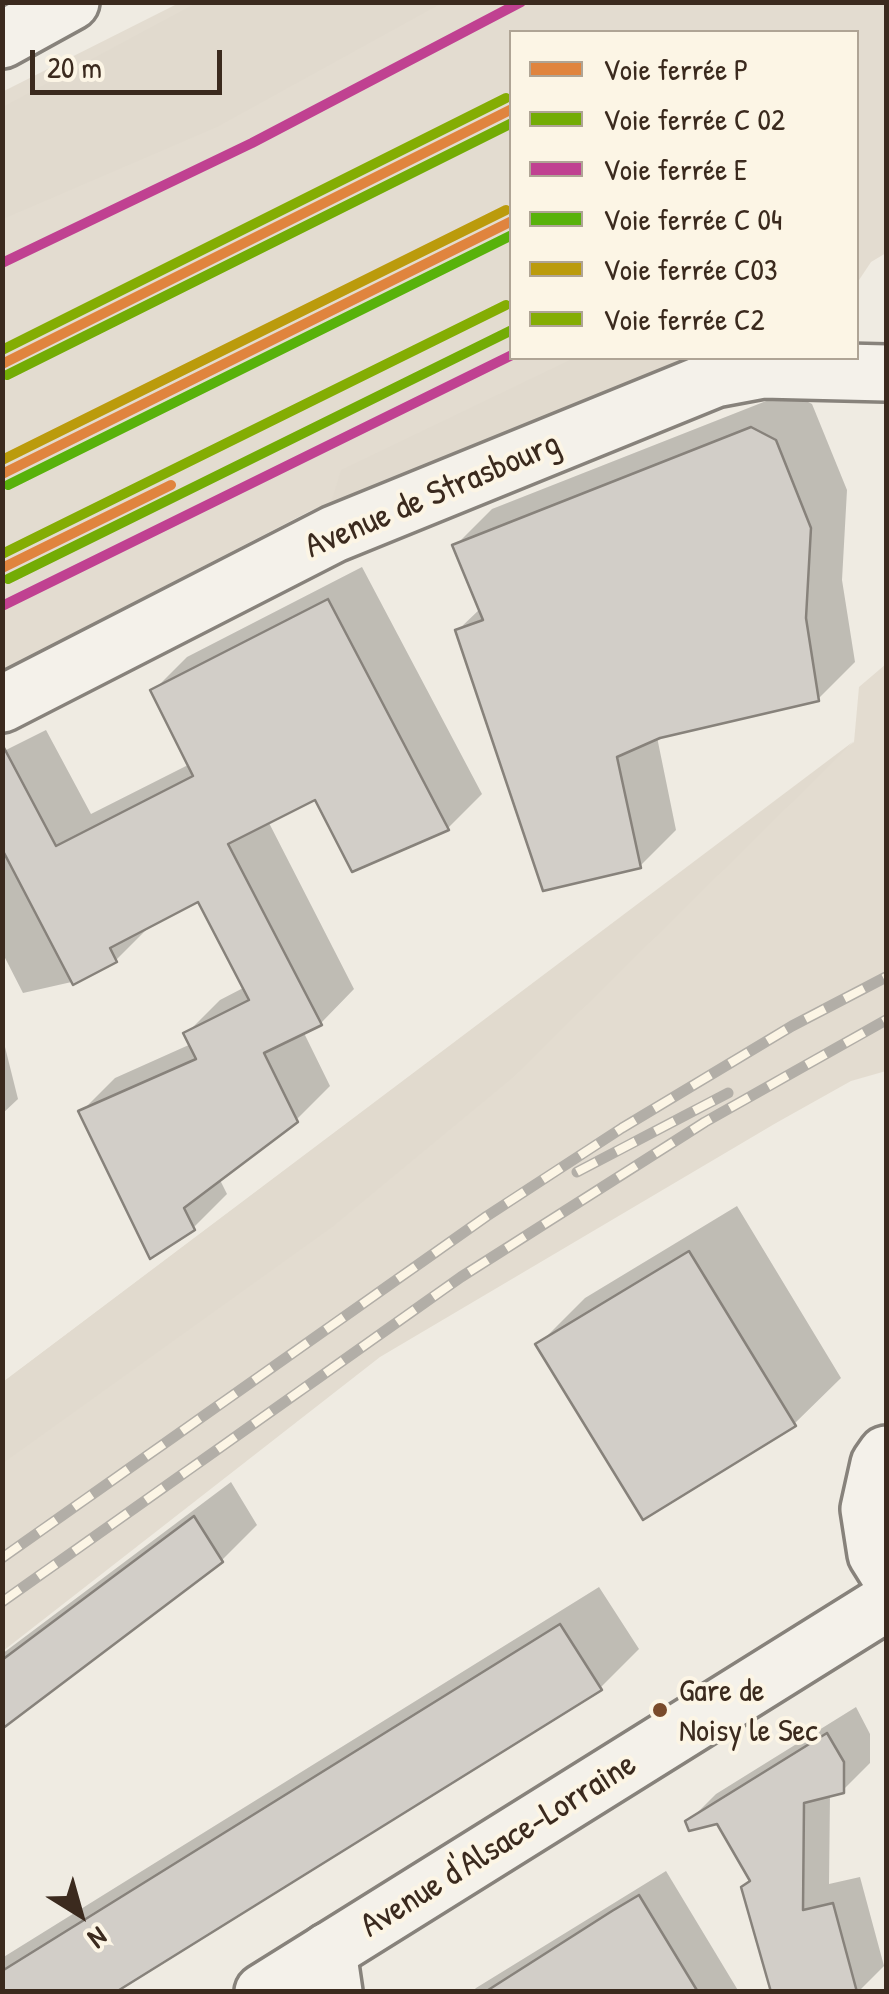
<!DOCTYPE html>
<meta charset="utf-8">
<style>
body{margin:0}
#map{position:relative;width:889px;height:1994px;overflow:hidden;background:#efebe2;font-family:"Patrick Hand",sans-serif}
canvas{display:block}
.frame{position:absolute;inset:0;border:5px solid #3b2a1e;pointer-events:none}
.legend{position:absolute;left:509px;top:30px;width:350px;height:330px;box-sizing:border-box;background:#fcf5e5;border:2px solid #afa495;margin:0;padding:12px 18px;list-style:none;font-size:30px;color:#3b2a1e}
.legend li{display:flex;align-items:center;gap:20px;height:50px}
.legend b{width:50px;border:2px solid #afa495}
.north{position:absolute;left:30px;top:1864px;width:100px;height:100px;-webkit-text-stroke:8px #fcf5e5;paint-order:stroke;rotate:143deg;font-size:28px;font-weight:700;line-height:40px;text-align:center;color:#3b2a1e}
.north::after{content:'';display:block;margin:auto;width:35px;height:45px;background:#3b2a1e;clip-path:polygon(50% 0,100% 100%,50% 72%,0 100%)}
.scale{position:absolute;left:30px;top:50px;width:192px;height:45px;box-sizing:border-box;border:5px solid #3b2a1e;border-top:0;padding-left:12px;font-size:30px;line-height:35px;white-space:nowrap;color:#3b2a1e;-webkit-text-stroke:8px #fcf5e5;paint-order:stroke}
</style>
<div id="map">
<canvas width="889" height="1994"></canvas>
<div class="frame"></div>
<ul class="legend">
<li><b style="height:12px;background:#e0843e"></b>Voie ferrée P</li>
<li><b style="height:12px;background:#73ac05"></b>Voie ferrée C 02</li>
<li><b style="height:12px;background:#c04191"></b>Voie ferrée E</li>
<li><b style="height:12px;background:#58b20b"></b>Voie ferrée C 04</li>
<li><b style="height:12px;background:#bb9b0c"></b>Voie ferrée C03</li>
<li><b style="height:12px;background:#84ad03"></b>Voie ferrée C2</li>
</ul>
<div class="north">N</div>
<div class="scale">20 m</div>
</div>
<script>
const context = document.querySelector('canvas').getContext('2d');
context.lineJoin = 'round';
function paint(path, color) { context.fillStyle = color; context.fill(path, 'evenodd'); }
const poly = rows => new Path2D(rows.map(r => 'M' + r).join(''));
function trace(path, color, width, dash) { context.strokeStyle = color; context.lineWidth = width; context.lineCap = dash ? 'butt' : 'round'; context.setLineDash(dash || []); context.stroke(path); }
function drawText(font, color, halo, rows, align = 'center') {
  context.font = font + ' "Patrick Hand",sans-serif'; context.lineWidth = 8; context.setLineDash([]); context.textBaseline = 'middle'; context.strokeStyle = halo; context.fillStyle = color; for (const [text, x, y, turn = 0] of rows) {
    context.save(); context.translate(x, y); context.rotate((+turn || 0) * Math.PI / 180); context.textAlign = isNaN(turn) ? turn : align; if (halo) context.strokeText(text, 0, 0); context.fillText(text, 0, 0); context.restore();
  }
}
const built = poly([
 [179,3,886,3,886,253,871,262,857,283,856,32,512,32,512,358,693,358,310,511,3,670,2,92],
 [886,664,886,1071,851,1081,776,1123,380,1357,3,1651,3,1382,854,742,859,687]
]);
const green = poly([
 [196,3,442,3,217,127,3,219,3,107],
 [574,358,693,358,331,503,341,470],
 [854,741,512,1078,332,1227,3,1463,3,1382]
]);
const shadow = poly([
 [789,392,812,404,847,490,842,580,855,662,818,699,657,737,676,830,640,866,457,631,481,608,455,546,492,509],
 [362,567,482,794,448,828,316,797,268,821,354,989,321,1023,303,1031,330,1086,296,1120,219,1178,227,1194,193,1228,81,1112,115,1078,191,1044,186,1034,220,1000,245,987,200,898,150,926,116,960,76,981,23,993,2,952,2,752,46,730,91,814,190,764,153,691,187,657],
 [2,1035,18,1099,2,1114],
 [737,1206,841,1378,794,1424,539,1344,585,1298],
 [231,1482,257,1525,221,1561,2,1726,2,1654],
 [599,1587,639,1649,600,1688,2,1992,2,1958],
 [856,1707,870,1734,870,1763,842,1791,830,1794,829,1884,860,1877,884,1966,858,1992,774,1992,743,1887,752,1879,719,1821,688,1822,716,1794],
 [666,1871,739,1992,472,1992,476,1988]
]);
const building = poly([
 [751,427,776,440,811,528,806,618,819,701,660,738,617,757,641,868,543,891,455,630,483,620,452,545,751,427],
 [328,599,449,830,352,872,315,800,228,844,322,1025,264,1053,298,1122,184,1208,195,1230,150,1259,78,1111,196,1059,183,1033,249,1000,198,902,110,948,117,962,73,985,2,849,2,744,56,846,193,776,150,690,328,599],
 [689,1251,796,1426,643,1520,535,1344,689,1251],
 [194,1516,223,1562,2,1729,2,1660,194,1516],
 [560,1624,602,1690,116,1992,2,1992,2,1971,560,1624],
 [827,1733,844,1762,844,1793,804,1803,803,1910,833,1903,857,1992,771,1992,741,1887,750,1881,717,1824,689,1831,685,1821,827,1733],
 [639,1895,698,1992,485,1992,612,1911,639,1895]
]);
const street = poly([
 [2,40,71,2],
 [2,704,334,534,715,379,763,370,886,373],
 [328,1951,334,1992]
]);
const secondary = poly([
 [886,1454,879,1464,869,1509,876,1554,886,1570],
 [263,1992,886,1603]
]);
const rail = poly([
 [577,1172,728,1093],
 [2,1558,487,1216,622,1128,792,1026,886,977],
 [2,1602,461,1277,705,1122,886,1020]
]);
const rail1 = poly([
 [2,364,512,109],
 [2,474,512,221],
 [2,568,171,485]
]);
const rail2 = poly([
 [7,375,512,123],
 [8,579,512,330]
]);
const rail3 = poly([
 [2,263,252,143,521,2],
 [2,606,512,355]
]);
const rail4 = poly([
 [8,485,512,235]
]);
const rail5 = poly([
 [2,460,506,210]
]);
const rail6 = poly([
 [2,350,506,98],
 [2,554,506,305]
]);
const markers = [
 [660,1710,9,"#7a4b2a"]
];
const busNames = [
 ["Gare de",679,1692],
 ["Noisy le Sec",679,1732]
];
const streetNames = [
 ["Avenue de Strasbourg",433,496,-23],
 ["Avenue d'Alsace-Lorraine",499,1846,-32]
];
paint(built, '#e3dcd0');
paint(green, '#e1dace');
paint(shadow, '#0003');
paint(building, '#d2cec8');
trace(building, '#87827b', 2.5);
trace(street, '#87827b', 62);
trace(secondary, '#87827b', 62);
trace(street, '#f4f1ea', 55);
trace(secondary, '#f4f1ea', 55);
trace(rail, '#b2aea7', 11);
trace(rail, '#fcf5e5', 8, [22]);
trace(rail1, '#e0843e', 10);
trace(rail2, '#73ac05', 10);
trace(rail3, '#c04191', 10);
trace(rail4, '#58b20b', 10);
trace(rail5, '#bb9b0c', 10);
trace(rail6, '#84ad03', 10);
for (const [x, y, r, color] of markers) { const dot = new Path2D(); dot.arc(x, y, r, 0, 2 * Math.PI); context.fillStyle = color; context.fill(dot); trace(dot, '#fcf5e5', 4); }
drawText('32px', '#3b2a1e', '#fcf5e5', busNames, 'left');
drawText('35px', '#3b2a1e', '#fcf5e5', streetNames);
</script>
